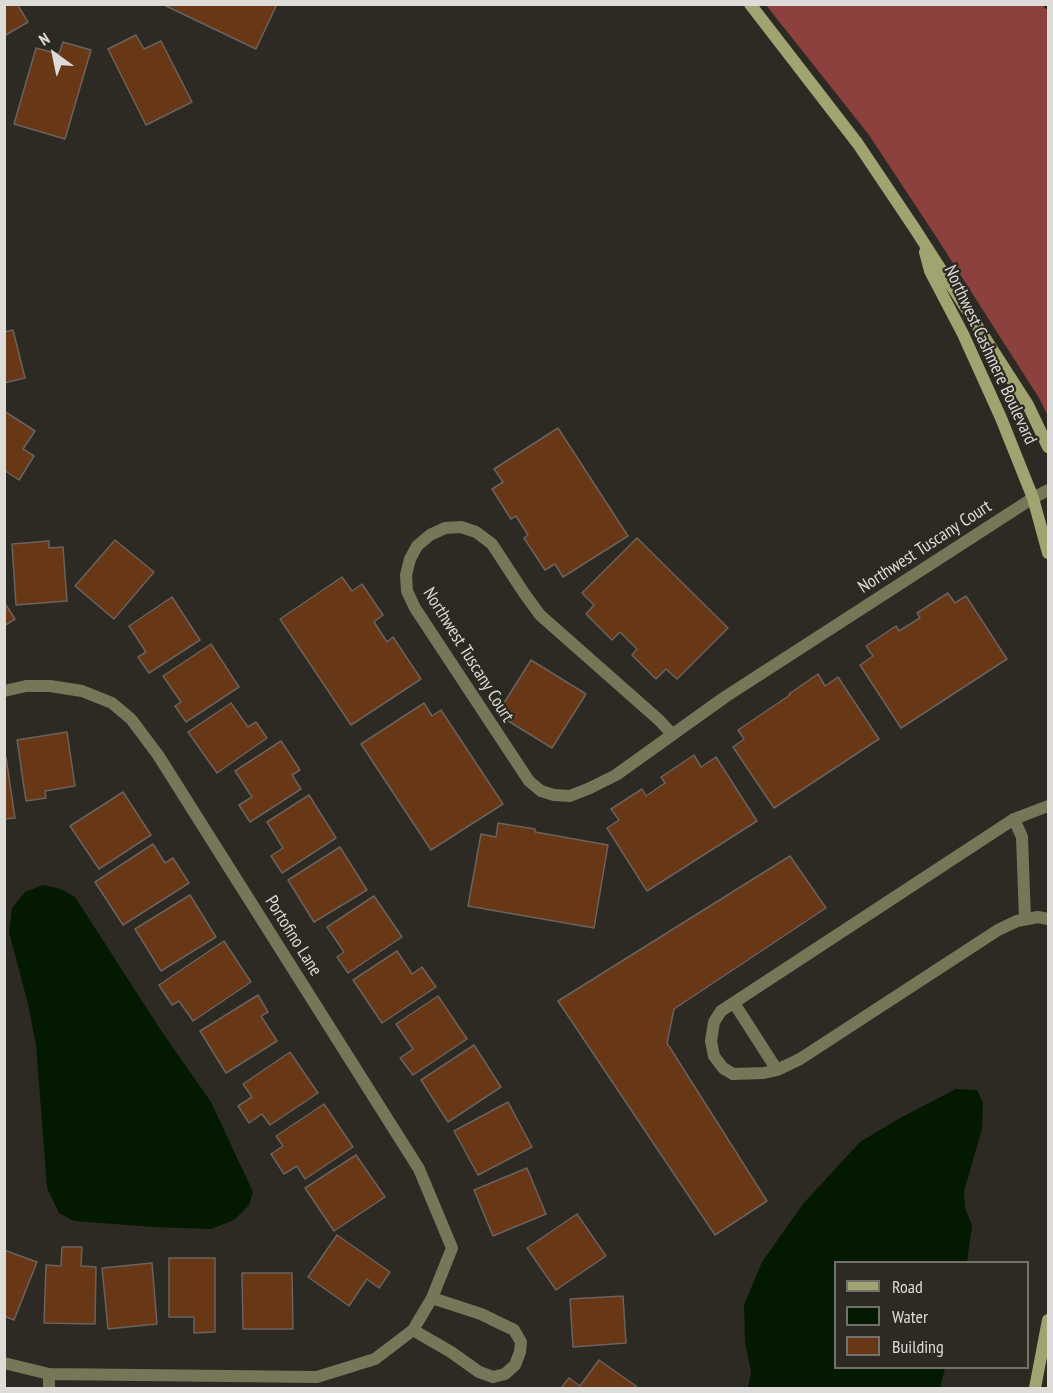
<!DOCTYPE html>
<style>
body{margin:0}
#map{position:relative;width:1053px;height:1393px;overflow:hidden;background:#2d2923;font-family:"PT Sans Narrow",sans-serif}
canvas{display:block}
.frame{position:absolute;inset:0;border:6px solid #dedcd8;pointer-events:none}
.legend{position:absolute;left:834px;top:1261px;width:195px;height:108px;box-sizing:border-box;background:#2d2923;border:2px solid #74716b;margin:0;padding:8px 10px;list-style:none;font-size:18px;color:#dedcd8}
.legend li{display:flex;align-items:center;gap:12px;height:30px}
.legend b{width:30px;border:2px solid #74716b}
.north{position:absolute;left:24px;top:24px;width:60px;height:60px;-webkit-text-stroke:4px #2d2923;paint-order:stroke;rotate:327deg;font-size:16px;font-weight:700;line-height:24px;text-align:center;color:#dedcd8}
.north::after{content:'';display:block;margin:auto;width:21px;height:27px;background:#dedcd8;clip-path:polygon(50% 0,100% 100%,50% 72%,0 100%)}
</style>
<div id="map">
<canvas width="1053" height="1393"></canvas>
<div class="frame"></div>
<ul class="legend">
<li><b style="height:8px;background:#a1a370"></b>Road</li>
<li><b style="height:16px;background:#041a00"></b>Water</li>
<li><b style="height:16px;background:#683816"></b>Building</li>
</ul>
<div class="north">N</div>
</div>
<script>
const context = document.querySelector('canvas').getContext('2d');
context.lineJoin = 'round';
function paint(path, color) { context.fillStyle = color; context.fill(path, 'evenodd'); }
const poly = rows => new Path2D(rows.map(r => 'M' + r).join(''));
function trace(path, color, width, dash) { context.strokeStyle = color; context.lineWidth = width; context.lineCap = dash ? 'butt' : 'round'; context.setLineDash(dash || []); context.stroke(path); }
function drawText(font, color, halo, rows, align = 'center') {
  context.font = font + ' "PT Sans Narrow",sans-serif'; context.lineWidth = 4.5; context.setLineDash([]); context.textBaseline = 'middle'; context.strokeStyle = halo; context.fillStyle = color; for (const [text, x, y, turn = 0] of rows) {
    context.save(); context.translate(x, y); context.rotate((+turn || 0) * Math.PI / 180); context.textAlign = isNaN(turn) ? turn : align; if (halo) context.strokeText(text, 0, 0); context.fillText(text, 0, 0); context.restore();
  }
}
const forest = poly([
 [766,5,1048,5,1048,416,1039,398,935,235,869,135]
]);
const water = poly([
 [43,885,61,889,75,897,162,1032,211,1102,253,1192,249,1205,234,1220,211,1229,154,1227,74,1221,59,1213,47,1188,36,1045,28,1004,9,932,12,908,25,892],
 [956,1089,977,1090,983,1103,982,1129,964,1191,965,1208,972,1226,967,1262,836,1262,836,1368,945,1368,940,1388,748,1388,751,1372,745,1342,744,1305,762,1262,803,1204,860,1142,900,1118]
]);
const stream = poly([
 [1048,4,1048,5]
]);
const building = poly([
 [4,4,17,4,28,22,4,36,4,4],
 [166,4,277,4,256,49,166,6,166,4],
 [136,35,144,49,161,41,192,102,146,125,108,49,136,35],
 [63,42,91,50,65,139,14,124,36,48,59,54,63,42],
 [13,330,25,378,4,383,4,332,13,330],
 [4,411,35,431,23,449,34,456,19,480,4,470,4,411],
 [558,428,628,536,563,577,555,564,545,570,524,538,528,535,516,516,511,519,492,489,503,482,494,469,558,428],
 [637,538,728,628,677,679,666,669,656,679,632,655,637,649,620,632,612,640,586,614,594,605,582,593,637,538],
 [115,540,154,572,114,619,75,586,115,540],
 [49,541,49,548,63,547,67,601,16,605,12,544,49,541],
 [342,577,352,591,362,584,383,615,374,622,387,642,393,637,421,679,351,725,280,619,342,577],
 [948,593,955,603,966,596,1007,659,901,728,860,665,873,656,866,646,896,626,899,631,920,618,917,613,948,593],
 [172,597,200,640,149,673,138,657,146,652,129,626,172,597],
 [4,602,15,619,4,626,4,602],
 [211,644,239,687,186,722,175,706,181,702,163,676,211,644],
 [531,660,586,694,552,748,497,714,531,660],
 [818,674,825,686,838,677,879,739,774,808,733,747,744,739,738,730,790,695,789,694,818,674],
 [231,703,248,727,256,722,267,738,217,773,188,732,231,703],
 [424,703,432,716,441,710,503,804,431,850,361,744,424,703],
 [67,732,75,786,45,791,46,798,26,801,17,740,67,732],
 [281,741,300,770,292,775,301,789,250,822,239,805,252,797,235,771,281,741],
 [694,755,701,767,716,757,757,821,647,891,607,828,619,820,611,809,642,789,646,796,665,783,661,777,694,755],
 [4,757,6,757,15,818,4,819,4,757],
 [123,792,151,835,99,869,70,826,123,792],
 [309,795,336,838,282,873,271,856,283,848,267,822,309,795],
 [498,823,535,829,535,832,608,845,594,928,468,906,481,834,496,837,498,823],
 [153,844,165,863,173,858,189,883,123,925,95,882,153,844],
 [340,847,367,890,314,922,288,880,340,847],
 [790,856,826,908,674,1009,667,1043,767,1201,715,1235,558,1001,790,856],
 [190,895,216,937,161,971,135,929,190,895],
 [374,896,402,937,348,973,337,957,344,952,327,927,374,896],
 [224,941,251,982,193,1021,179,1001,172,1005,159,985,224,941],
 [397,951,412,974,422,967,436,987,382,1023,353,980,397,951],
 [258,995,268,1012,261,1016,277,1041,226,1073,200,1031,258,995],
 [438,996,467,1039,413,1075,400,1058,413,1049,396,1024,438,996],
 [474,1045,501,1087,448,1122,421,1080,474,1045],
 [290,1052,318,1093,270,1125,262,1114,249,1123,238,1106,252,1097,243,1084,290,1052],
 [508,1102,532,1147,478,1175,454,1131,508,1102],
 [324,1104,353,1147,305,1179,297,1166,284,1174,271,1154,283,1146,276,1136,324,1104],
 [356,1155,385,1197,334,1231,305,1188,356,1155],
 [527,1168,546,1214,493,1236,474,1190,527,1168],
 [577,1214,606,1256,556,1290,527,1248,577,1214],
 [337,1235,390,1272,379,1288,367,1279,349,1306,308,1277,337,1235],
 [62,1247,82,1247,81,1266,96,1267,95,1324,44,1323,46,1265,61,1266,62,1247],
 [4,1250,37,1262,14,1320,4,1316,4,1250],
 [169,1258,215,1258,215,1332,194,1333,194,1317,169,1317,169,1258],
 [152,1263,157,1324,108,1329,102,1268,152,1263],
 [242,1273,292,1273,293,1329,243,1329,242,1273],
 [623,1296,626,1343,573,1347,570,1299,623,1296],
 [599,1360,636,1386,634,1388,561,1388,569,1378,580,1386,599,1360]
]);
const lane = poly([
 [1048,806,1014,819,721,1011,714,1022,711,1041,714,1056,723,1068,733,1074,764,1073,777,1070,800,1059,998,930,1017,921,1038,917,1048,919],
 [1014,819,1022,837,1025,919],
 [734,1003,777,1070]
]);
const street = poly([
 [4,691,26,686,50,686,82,691,112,703,131,719,158,755,419,1169,452,1248,432,1298,413,1330,375,1359,317,1377,49,1374,4,1363],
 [672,734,659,720,540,615,524,593,492,544,476,532,461,527,445,528,430,535,417,546,410,559,406,575,407,591,415,608,529,781,541,791,554,795,570,796,590,788,616,775,725,697,1033,498,1048,490],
 [413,1330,451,1352,479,1372,493,1377,505,1374,515,1365,520,1352,521,1342,514,1330,481,1314,432,1298],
 [49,1388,49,1374]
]);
const secondary = poly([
 [750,4,858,144,915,229,1028,405,1048,447],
 [925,252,930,271,963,334,1001,418,1033,498,1048,553],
 [1035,1388,1048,1320]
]);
const streetNames = [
 ["Northwest Cashmere Boulevard",990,355,65],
 ["Northwest Tuscany Court",925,547,-33],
 ["Northwest Tuscany Court",468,655,58],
 ["Portofino Lane",293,936,58]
];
paint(forest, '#8c413e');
paint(water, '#041a00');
trace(stream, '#041a00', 8);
paint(building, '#683816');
trace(building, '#6a625e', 1.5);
trace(lane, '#767758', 12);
trace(street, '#767758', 12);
trace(secondary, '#a1a370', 12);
drawText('18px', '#dedcd8', '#2d2923', streetNames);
</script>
